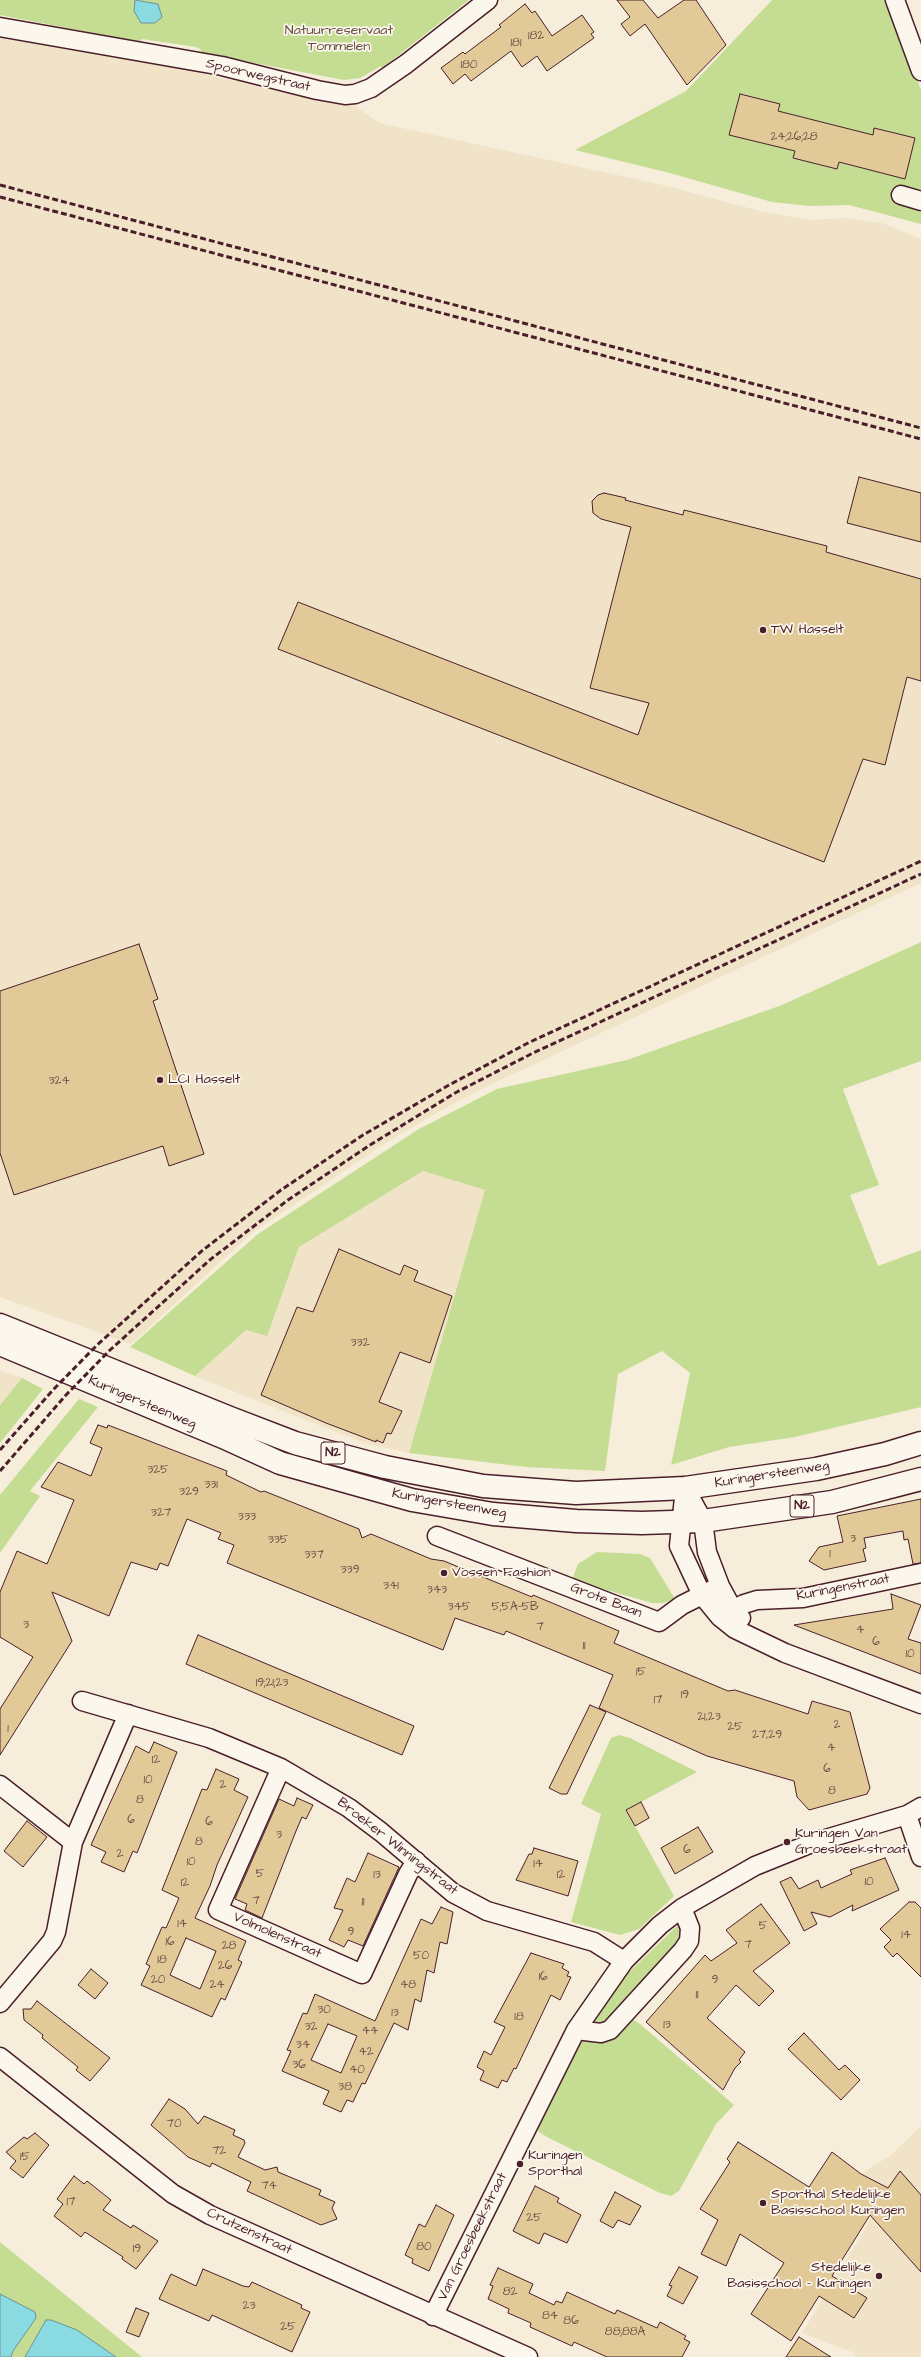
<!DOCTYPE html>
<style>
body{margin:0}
canvas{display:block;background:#f6eedb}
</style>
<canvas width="921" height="2357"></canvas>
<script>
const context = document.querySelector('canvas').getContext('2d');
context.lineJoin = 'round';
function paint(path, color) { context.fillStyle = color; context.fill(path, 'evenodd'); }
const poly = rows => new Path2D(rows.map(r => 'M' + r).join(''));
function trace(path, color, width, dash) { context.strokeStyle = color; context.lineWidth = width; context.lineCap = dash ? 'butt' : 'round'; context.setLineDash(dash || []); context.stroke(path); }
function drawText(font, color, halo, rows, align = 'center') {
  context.font = font + ' "Architects Daughter",sans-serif'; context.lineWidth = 3.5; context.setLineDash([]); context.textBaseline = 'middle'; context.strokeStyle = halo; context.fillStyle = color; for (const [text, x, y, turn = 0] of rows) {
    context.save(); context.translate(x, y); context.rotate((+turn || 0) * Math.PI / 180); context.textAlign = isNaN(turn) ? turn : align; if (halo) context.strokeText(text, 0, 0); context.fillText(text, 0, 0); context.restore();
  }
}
const built = poly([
 [0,38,139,59,313,99,355,106,379,123,663,185,760,211,808,220,847,218,882,223,921,239,921,883,486,1087,431,1116,381,1146,252,1233,131,1344,0,1297],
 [423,1171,485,1190,409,1453,364,1443,195,1376,246,1330,287,1279,299,1247],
 [0,1370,22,1378,0,1405],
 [921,2126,921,2357,854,2357,855,2353,802,2333,883,2199,861,2174,891,2155]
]);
const green = poly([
 [0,0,469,0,382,68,381,66,360,78,344,80,202,53,200,49,196,47,142,39,140,42,0,15],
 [772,0,887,0,921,90,921,190,917,189,912,209,921,212,921,224,849,205,811,206,772,202,666,172,575,150,686,91],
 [921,942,921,1061,843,1089,879,1185,850,1195,878,1266,921,1250,921,1407,795,1437,729,1447,671,1465,690,1373,662,1351,618,1374,605,1471,526,1467,409,1453,485,1190,423,1171,299,1247,267,1336,246,1330,195,1376,130,1347,258,1234,419,1129,497,1089,627,1060,782,1005],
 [22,1378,43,1389,0,1443,0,1405],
 [79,1399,98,1407,30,1491,40,1496,0,1553,0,1495],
 [597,1552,640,1554,650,1558,675,1599,663,1603,652,1603,572,1580,578,1564],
 [619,1735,630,1738,697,1772,626,1810,674,1896,639,1929,620,1935,571,1922,601,1814,581,1804,611,1738],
 [679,1924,684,1938,609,2025,591,2025,598,2011,626,1975],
 [627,2016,640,2024,734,2105,716,2124,679,2191,671,2196,660,2193,549,2138,539,2132,537,2127,578,2044],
 [0,2242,142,2357,0,2357]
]);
const water = poly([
 [135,0,158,4,162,17,155,23,141,23,134,11,135,0],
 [0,2294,35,2312,36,2318,13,2351,11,2357,0,2357,0,2294],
 [46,2320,51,2320,77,2330,116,2357,25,2357,46,2320]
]);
const building = poly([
 [617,0,643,0,658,18,684,0,696,0,726,45,687,85,645,24,630,36,621,24,630,17,617,0],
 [525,4,532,13,535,11,552,36,582,15,594,32,591,34,594,38,547,71,537,56,522,67,511,51,471,81,465,74,453,84,441,68,463,52,465,54,501,27,499,25,525,4],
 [740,94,780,104,778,111,873,135,874,128,915,138,905,179,839,162,837,169,793,158,795,151,729,135,740,94],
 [859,477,921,493,921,542,847,523,859,477],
 [604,493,626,498,625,500,683,515,684,510,827,546,826,552,921,579,921,681,907,677,885,765,863,759,824,862,278,649,298,602,638,735,649,703,590,688,631,527,601,519,593,513,592,501,598,495,604,493],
 [139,944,158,999,153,1001,204,1154,169,1166,163,1146,14,1195,0,1153,0,991,139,944],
 [339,1249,400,1275,404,1265,418,1271,414,1281,452,1296,430,1363,400,1352,379,1402,402,1411,391,1434,387,1433,383,1443,376,1440,376,1442,326,1423,261,1395,297,1307,313,1312,339,1249],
 [98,1425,107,1428,108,1425,227,1471,226,1475,261,1492,264,1491,359,1529,362,1538,371,1534,431,1559,444,1561,532,1597,533,1595,619,1631,614,1643,728,1691,735,1690,808,1714,812,1701,850,1712,870,1788,867,1794,809,1810,797,1797,794,1781,707,1756,599,1708,613,1675,506,1631,504,1635,455,1618,443,1650,227,1563,234,1545,218,1539,221,1533,187,1519,168,1566,160,1563,157,1570,131,1562,109,1616,52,1592,72,1641,0,1755,0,1709,33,1657,0,1637,0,1592,17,1551,47,1564,74,1500,41,1487,58,1462,91,1476,102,1448,90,1443,98,1425],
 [921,1499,921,1563,913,1564,908,1539,904,1540,903,1531,864,1538,866,1548,863,1549,866,1561,824,1570,809,1561,819,1547,843,1542,837,1516,921,1499],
 [891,1594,921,1605,908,1639,921,1643,921,1674,794,1625,893,1609,891,1594],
 [198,1635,414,1726,402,1755,186,1664,198,1635],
 [590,1705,606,1712,567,1794,561,1794,549,1788,590,1705],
 [154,1742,177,1752,137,1853,133,1851,124,1872,101,1862,106,1852,91,1845,136,1746,149,1753,154,1742],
 [216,1769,239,1779,234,1790,248,1797,217,1865,210,1886,195,1918,246,1941,238,1960,242,1962,225,2000,221,1998,212,2017,141,1985,150,1966,146,1964,162,1927,166,1928,179,1898,162,1890,202,1789,207,1790,216,1769],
 [186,1938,216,1951,200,1989,170,1975,186,1938],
 [297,1798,313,1805,306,1819,302,1817,296,1831,262,1918,245,1910,247,1904,235,1899,279,1799,294,1806,297,1798],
 [641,1802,649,1818,635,1826,626,1810,641,1802],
 [27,1821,47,1837,23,1867,4,1851,27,1821],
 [698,1827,713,1852,675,1874,661,1848,698,1827],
 [534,1848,578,1861,568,1896,516,1880,529,1854,532,1854,534,1848],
 [368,1853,399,1867,363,1946,348,1940,344,1947,329,1940,343,1910,334,1908,347,1878,355,1882,368,1853],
 [885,1858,899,1890,852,1911,853,1905,830,1917,811,1912,817,1924,804,1931,780,1882,791,1877,799,1889,818,1880,821,1888,852,1874,850,1870,885,1858],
 [909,1902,915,1902,921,1908,921,1977,897,1953,893,1957,884,1947,891,1940,880,1929,909,1902],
 [761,1904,790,1943,753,1971,774,1991,759,2006,736,1985,707,2018,745,2052,739,2060,741,2062,735,2068,723,2090,646,2022,705,1955,711,1961,737,1943,726,1930,761,1904],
 [441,1907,453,1912,447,1944,440,1942,434,1973,427,1970,421,2002,415,1999,408,2030,394,2023,365,2084,362,2083,353,2102,347,2100,341,2112,323,2104,329,2091,282,2071,291,2051,287,2050,303,2013,307,2014,315,1994,375,2021,421,1919,432,1924,441,1907],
 [328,2024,357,2036,341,2073,311,2060,328,2024],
 [531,1953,564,1964,562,1968,569,1972,567,1976,571,1977,560,2000,551,1995,516,2069,514,2068,507,2082,502,2080,498,2088,480,2080,484,2071,477,2067,484,2051,491,2055,505,2027,494,2022,531,1953],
 [91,1969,108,1983,95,1999,78,1985,91,1969],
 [37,2001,110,2058,90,2081,76,2070,78,2067,42,2038,43,2035,24,2020,23,2009,31,2009,37,2001],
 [804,2033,839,2070,845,2065,860,2080,841,2100,788,2049,804,2033],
 [169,2099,185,2109,198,2124,204,2116,235,2130,233,2135,244,2140,245,2143,238,2157,265,2170,277,2167,278,2172,321,2190,319,2195,335,2202,332,2208,337,2219,321,2225,247,2191,251,2182,212,2163,210,2167,188,2157,151,2125,169,2099],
 [35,2133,49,2145,23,2178,10,2168,16,2161,6,2152,24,2137,27,2139,35,2133],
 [738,2142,809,2187,832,2152,861,2174,888,2188,900,2171,921,2195,921,2272,870,2215,832,2276,867,2298,854,2318,819,2296,791,2341,751,2314,784,2263,740,2234,726,2266,701,2254,718,2220,700,2209,730,2162,727,2159,738,2142],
 [74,2176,84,2184,87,2181,111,2200,103,2210,131,2228,133,2225,158,2241,136,2269,122,2259,123,2257,85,2232,81,2237,54,2216,63,2204,57,2199,74,2176],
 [535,2186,559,2198,557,2202,581,2215,567,2243,544,2233,539,2244,513,2231,535,2186],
 [615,2192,641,2206,630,2225,618,2220,613,2228,600,2221,615,2192],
 [436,2205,454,2215,429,2271,412,2263,413,2259,405,2255,419,2224,425,2227,436,2205],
 [679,2267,698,2277,683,2304,667,2296,672,2286,669,2285,679,2267],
 [498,2268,533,2284,529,2293,554,2305,556,2301,562,2303,567,2292,615,2314,617,2310,657,2328,660,2322,686,2336,684,2339,690,2342,682,2357,607,2357,574,2342,572,2346,530,2327,531,2323,508,2313,509,2309,488,2299,493,2286,490,2285,498,2268],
 [203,2269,243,2286,249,2287,252,2282,302,2305,301,2308,310,2312,292,2352,212,2315,209,2321,159,2299,171,2274,196,2286,203,2269],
 [136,2308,149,2313,139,2337,126,2332,136,2308],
 [799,2337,831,2357,786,2357,799,2337]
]);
const street = poly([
 [895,0,921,71],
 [0,27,222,66,317,90,345,95,355,94,371,88,406,64,488,0],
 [901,195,921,201],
 [685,1488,679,1546,702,1595,720,1617,735,1629,785,1653,921,1704],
 [685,1488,703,1521,707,1552,720,1586,733,1610,741,1618],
 [437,1536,659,1622,682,1605,720,1586],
 [720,1617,744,1604,757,1600,803,1598,921,1573],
 [82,1701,209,1738,281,1768,349,1808,381,1832,453,1893,487,1911,594,1942,624,1961],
 [281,1768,218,1910,362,1974,408,1874,416,1861],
 [0,1785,73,1842],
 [907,1815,921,1857],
 [0,2003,52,1941,56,1932,73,1842,128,1714],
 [576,2030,601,2033,610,2030,683,1950,689,1941,690,1928,682,1908],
 [0,2057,173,2194,210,2215,528,2357],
 [433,2316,576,2030,624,1961,660,1925,682,1908,755,1866,812,1843,907,1815,921,1807]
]);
const primary = poly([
 [0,1325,230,1418,295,1443,385,1467,483,1486,576,1493,685,1488,816,1469,885,1454,921,1443],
 [0,1344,223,1437,280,1463,412,1500,493,1514,576,1521,642,1523,703,1521,832,1502,921,1479]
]);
const rail = poly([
 [0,185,921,428],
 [0,197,921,439],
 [0,1450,53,1390,97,1345,203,1250,281,1190,363,1135,449,1085,528,1043,921,861],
 [0,1471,66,1395,110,1350,211,1259,288,1200,370,1145,455,1093,533,1053,921,874]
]);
const markers = [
 [763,630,4,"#4a1f2b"],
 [160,1080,4,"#4a1f2b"],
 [444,1573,4,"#4a1f2b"],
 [787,1842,4,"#4a1f2b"],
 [520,2164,4,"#4a1f2b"],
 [763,2203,4,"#4a1f2b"],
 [879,2276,4,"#4a1f2b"]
];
const numberNames = [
 ["182",536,36],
 ["181",516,43],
 ["180",469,65],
 ["24;26;28",794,137],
 ["324",59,1081],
 ["332",360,1343],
 ["325",158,1470],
 ["331",211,1485],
 ["329",189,1492],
 ["327",161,1513],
 ["333",247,1517],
 ["3",853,1539],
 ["335",278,1540],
 ["1",830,1554],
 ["337",314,1555],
 ["339",350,1570],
 ["341",391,1586],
 ["343",437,1590],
 ["345",459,1607],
 ["5;5A-5B",515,1607],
 ["3",26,1625],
 ["7",540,1627],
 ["4",860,1630],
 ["6",876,1642],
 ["11",584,1646],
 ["10",910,1654],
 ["15",641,1672],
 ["19;21;23",272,1683],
 ["19",685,1695],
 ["17",658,1700],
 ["21,23",709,1717],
 ["2",837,1725],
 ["25",735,1727],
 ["1",8,1729],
 ["27,29",767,1735],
 ["4",831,1748],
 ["12",156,1760],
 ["6",827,1769],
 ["10",148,1780],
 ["2",223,1785],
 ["8",832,1791],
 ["8",140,1800],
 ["6",131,1820],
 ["6",209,1822],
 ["3",279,1835],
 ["8",199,1842],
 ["6",687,1850],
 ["2",120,1854],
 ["10",191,1862],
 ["14",538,1864],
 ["5",260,1874],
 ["13",377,1875],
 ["12",561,1875],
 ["10",869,1882],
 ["12",185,1883],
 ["7",256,1901],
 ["11",363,1902],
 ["14",182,1924],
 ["5",763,1926],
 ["9",351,1932],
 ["14",906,1935],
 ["16",170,1942],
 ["7",748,1945],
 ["28",229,1946],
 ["50",421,1956],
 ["18",162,1960],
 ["26",225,1966],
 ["16",543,1977],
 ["20",158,1980],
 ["9",715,1980],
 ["24",217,1985],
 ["48",408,1985],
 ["11",697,1995],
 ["30",324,2010],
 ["13",395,2013],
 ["18",519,2017],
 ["13",667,2025],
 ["32",311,2027],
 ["44",370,2031],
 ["34",303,2045],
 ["42",366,2052],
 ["36",299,2065],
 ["40",357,2070],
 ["38",345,2087],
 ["70",174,2124],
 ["72",219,2151],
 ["15",25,2157],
 ["74",269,2186],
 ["17",71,2202],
 ["25",534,2218],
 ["80",424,2247],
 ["19",137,2249],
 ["82",510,2292],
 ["23",249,2306],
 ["84",550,2316],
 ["86",571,2321],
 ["25",288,2327],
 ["88;88A",625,2332]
];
const shields = [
 [333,1453,24],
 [802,1506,24]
];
const shieldNames = [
 ["N2",333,1453],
 ["N2",802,1506]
];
const parkNames = [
 ["Natuurreservaat",339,31],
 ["Tommelen",339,47]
];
const streetNames = [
 ["Spoorwegstraat",258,76,13],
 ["Kuringersteenweg",142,1403,23],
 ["Kuringersteenweg",772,1475,-9],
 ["Kuringersteenweg",449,1504,10],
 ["Kuringenstraat",843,1588,-11],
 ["Grote Baan",606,1601,21],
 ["Broeker Winningstraat",397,1847,38],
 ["Volmolenstraat",277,1936,24],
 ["Crutzenstraat",249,2232,25],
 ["Van Groesbeekstraat",473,2237,-64]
];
const poiNames = [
 ["TW Hasselt",771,630],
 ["LCI Hasselt",168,1080],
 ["Vossen Fashion",452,1573],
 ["Kuringen Van",795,1834],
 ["Groesbeekstraat",795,1850],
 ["Kuringen",528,2156],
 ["Sporthal",528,2172],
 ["Sporthal Stedelijke",771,2195],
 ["Basisschool Kuringen",771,2211],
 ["Stedelijke",871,2268,"right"],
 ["Basisschool - Kuringen",871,2284,"right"]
];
paint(built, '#f0e3c7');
paint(green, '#c4dd93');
paint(water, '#89dae1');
trace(water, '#708f98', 1);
paint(building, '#e2ca98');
trace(building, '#4a1f2b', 1);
trace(street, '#4a1f2b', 21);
trace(primary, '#4a1f2b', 25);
trace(street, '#fbf7ec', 18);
trace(primary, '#fbf7ec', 22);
trace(rail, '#4a1f2b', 3, [6, 3]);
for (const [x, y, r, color] of markers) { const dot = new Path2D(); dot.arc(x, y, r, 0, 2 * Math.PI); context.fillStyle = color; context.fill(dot); trace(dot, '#fbf7ec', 1.5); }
drawText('12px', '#704a46', null, numberNames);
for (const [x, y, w] of shields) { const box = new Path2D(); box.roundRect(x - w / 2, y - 11, w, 22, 3); context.fillStyle = '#fbf7ec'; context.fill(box); trace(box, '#4a1f2b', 1); }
drawText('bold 13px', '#4a1f2b', null, shieldNames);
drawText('14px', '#684e45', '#fbf7ec', parkNames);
drawText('14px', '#4a1f2b', '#fbf7ec', streetNames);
drawText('14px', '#4a1f2b', '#fbf7ec', poiNames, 'left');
</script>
